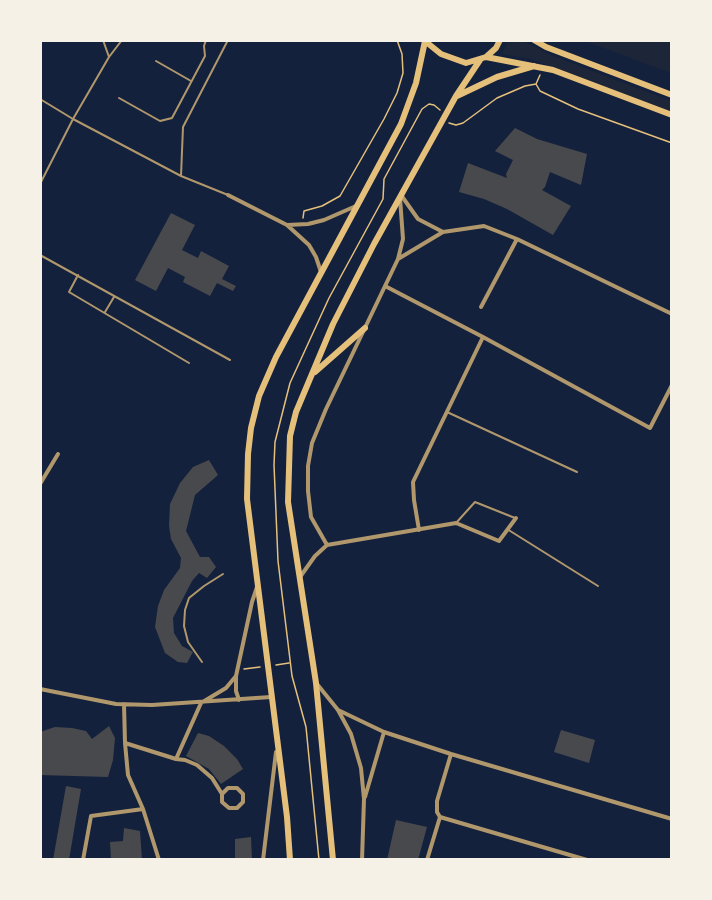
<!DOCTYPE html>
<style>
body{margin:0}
#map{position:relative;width:712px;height:900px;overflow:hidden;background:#14213d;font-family:"PT Sans Narrow",sans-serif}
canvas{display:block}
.frame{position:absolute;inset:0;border:42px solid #f6f1e7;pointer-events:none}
</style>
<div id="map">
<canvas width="712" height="900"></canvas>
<div class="frame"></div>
</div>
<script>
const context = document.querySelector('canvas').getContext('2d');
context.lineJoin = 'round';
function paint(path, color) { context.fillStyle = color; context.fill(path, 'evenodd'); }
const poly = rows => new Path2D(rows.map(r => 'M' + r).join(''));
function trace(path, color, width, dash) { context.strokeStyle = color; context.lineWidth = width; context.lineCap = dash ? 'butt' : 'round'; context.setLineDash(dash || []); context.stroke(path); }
const green = poly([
 [508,41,523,41,553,56,671,101,671,112,531,59,502,54],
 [585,41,671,41,671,73]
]);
const building = poly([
 [515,128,537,139,587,154,581,185,550,172,545,187,542,190,571,206,553,235,507,209,484,199,459,192,468,163,507,178,506,174,513,160,495,151],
 [171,213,195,225,182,250,198,258,201,251,229,266,222,279,236,286,233,291,217,283,210,296,183,282,185,277,168,268,156,291,135,280],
 [209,460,218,475,195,495,186,531,200,557,209,557,216,567,207,578,199,573,192,581,173,618,174,633,182,646,193,652,187,663,178,662,165,653,155,627,158,606,164,590,180,568,181,558,171,539,169,526,170,504,180,483,193,467],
 [109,726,115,738,113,760,108,777,40,775,40,732,55,727,72,728,86,731,92,739],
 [561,730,595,740,589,763,554,752],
 [198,733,209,736,224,746,237,759,243,769,221,784,209,769,186,756],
 [66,786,81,789,69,860,53,860],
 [396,820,427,827,418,860,387,860],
 [124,828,140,831,142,860,111,860,110,842,123,841],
 [251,837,252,860,235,860,235,839]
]);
const path = poly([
 [536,84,540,75],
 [449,123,456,125,463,123,497,98,525,86,536,84,540,91,578,109,672,143],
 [303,218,304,211,322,206,340,196,384,119,397,93,403,73,402,54,397,40],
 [276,665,289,663],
 [244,669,260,667],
 [319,860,306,727,292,676,278,561,274,465,275,442,290,383,329,298,383,199,384,179,422,109,429,104,434,105,440,110]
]);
const service = poly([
 [109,57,122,40],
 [156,61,191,81],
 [119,98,160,121,172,118,205,56,204,46,206,40],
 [40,99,73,119,181,176,228,195],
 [181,176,183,127,228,40],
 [40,184,73,119,109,57,103,40],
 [40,255,230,360],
 [78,275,69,292,189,363],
 [105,312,114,297],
 [447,412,577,472],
 [456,523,475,502,515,518],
 [507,529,598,586],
 [202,662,188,642,184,626,185,610,189,598,204,586,223,574]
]);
const minor = poly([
 [228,195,287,225,309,245,316,257,321,272],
 [401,195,418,219,443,232],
 [287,225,308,224,324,220,356,206],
 [398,259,443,232,484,226,517,239,672,314],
 [385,286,483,337,650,428,672,385],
 [481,307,517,239],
 [40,484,58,454],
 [419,530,414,500,413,482,483,337],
 [327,545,311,517,308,491,308,466,312,443,326,409,398,259,403,239,400,198],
 [300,577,315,556,327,545,456,523,499,541,516,518],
 [236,677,236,691,239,700],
 [317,684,338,710,351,734,361,768,364,799,362,860],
 [40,689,116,704,152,705,271,697],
 [124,704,125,743,128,775,143,809,159,860],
 [338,710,384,732,451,754,672,819],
 [125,743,176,759,185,760,197,765,212,778,222,794,222,802,229,808,237,808,243,802,243,794,237,788,228,788,222,794],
 [451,754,437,801,437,812,440,817,587,860],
 [176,759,201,703,226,688,236,676,252,602,257,587],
 [365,797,384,732],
 [83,860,91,816,143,809],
 [263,860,276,752],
 [427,860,440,817]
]);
const primary = poly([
 [534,40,546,47,672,95],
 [425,41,441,54,466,63,486,57,496,48,500,40],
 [486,57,553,70,672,115],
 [457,96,497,77,534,66],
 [315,372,365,328],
 [290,860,287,817,247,499,248,454,251,428,259,396,276,357,401,124,416,83,425,41],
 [333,860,316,683,288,502,290,436,296,412,333,324,374,244,456,96,480,60]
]);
paint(green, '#1d2539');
paint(building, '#48494c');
trace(path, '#e5c07b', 1.5);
trace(service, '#b1986c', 2);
trace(minor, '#b1986c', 4);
trace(primary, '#e5c07b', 6);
</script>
